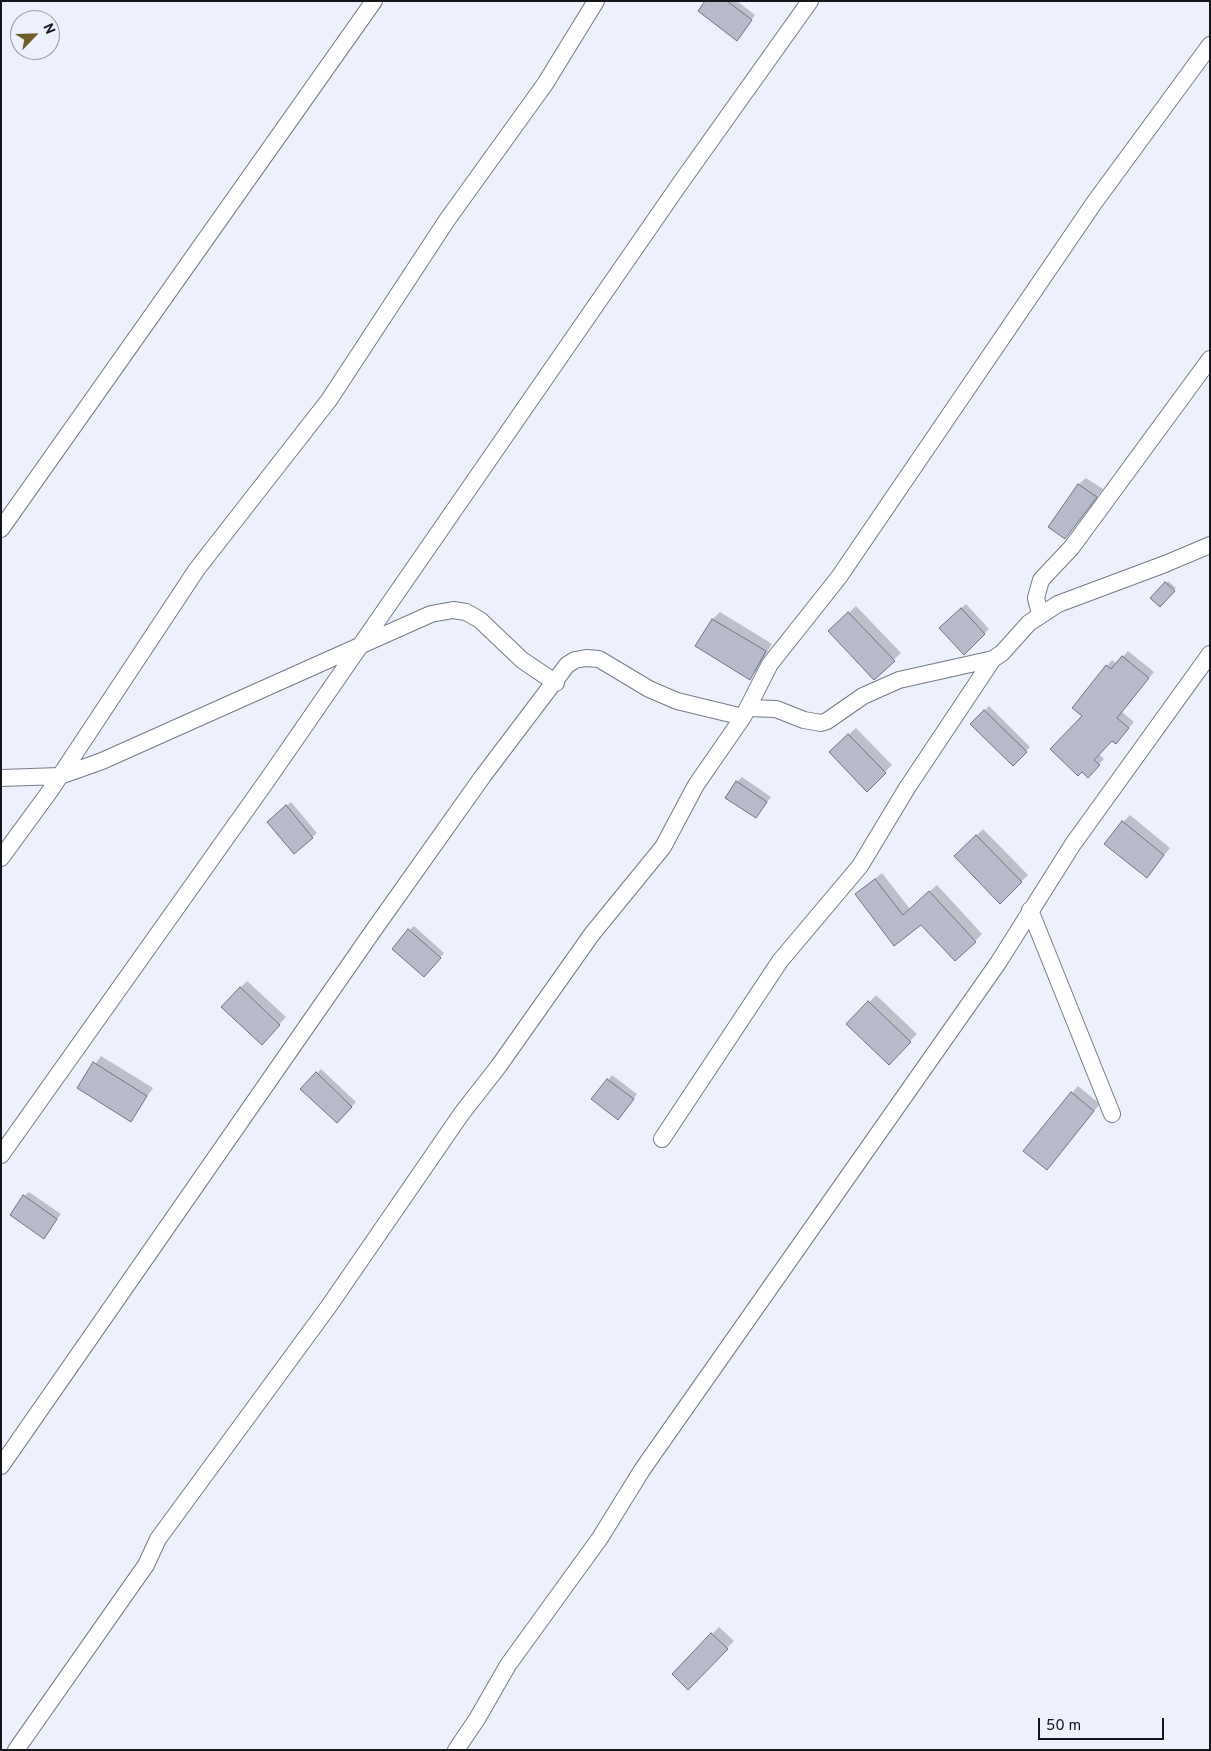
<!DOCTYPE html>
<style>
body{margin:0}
#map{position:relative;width:1211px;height:1751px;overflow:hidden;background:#edf1fd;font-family:Overpass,sans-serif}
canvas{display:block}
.frame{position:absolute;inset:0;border:2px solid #14161b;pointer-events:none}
.north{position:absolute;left:10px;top:10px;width:50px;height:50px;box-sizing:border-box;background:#edf1fd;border:1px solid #9699a3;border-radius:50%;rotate:66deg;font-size:14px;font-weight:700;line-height:20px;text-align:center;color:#14161b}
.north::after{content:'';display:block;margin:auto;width:18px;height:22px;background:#715d2c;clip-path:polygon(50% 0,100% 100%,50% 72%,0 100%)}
.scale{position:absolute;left:1038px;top:1718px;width:126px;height:22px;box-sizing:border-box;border:2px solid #14161b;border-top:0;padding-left:6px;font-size:15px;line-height:18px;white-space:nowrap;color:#14161b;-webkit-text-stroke:4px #edf1fd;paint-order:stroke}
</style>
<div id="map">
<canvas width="1211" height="1751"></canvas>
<div class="frame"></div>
<div class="north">N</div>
<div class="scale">50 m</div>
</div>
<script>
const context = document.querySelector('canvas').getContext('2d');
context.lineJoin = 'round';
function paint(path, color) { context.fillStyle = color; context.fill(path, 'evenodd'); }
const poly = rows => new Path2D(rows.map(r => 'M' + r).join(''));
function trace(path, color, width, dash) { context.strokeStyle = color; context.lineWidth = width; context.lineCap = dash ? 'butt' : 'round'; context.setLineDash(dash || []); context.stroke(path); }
const shadow = poly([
 [707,1,737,1,755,15,741,35],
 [1086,478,1103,489,1065,538,1079,484],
 [1168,581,1176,588,1160,605,1152,598],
 [966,604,989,629,964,653,940,628],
 [856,606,901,653,874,678,830,631],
 [720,612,772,644,756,671,749,678,697,646,713,619],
 [1128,651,1154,672,1122,712,1134,722,1121,737,1112,739,1098,753,1104,759,1088,776,1084,716,1107,666,1112,660,1117,664],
 [989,706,1030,747,1013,764,972,724],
 [856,728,892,765,867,790,831,752],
 [742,777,771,797,756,817,737,782],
 [291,802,317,833,294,853,273,817],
 [1130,815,1170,848,1153,869,1123,822],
 [983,829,1028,875,1000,902,956,856],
 [882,873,910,909,937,885,982,934,975,941,922,923,894,944,857,894],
 [414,926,444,953,428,971,409,930],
 [247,981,286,1017,269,1036,240,988],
 [876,995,917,1034,889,1063,848,1024],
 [101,1056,153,1088,130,1121,78,1088],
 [321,1069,356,1102,337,1122,302,1089],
 [612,1075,637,1094,622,1114,593,1099],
 [1078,1086,1100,1104,1054,1161,1072,1093],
 [29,1192,61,1214,44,1237,24,1196],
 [719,1627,734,1641,688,1688,673,1674]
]);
const building = poly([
 [705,1,727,1,752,20,737,41,698,11,705,1],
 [1078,484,1097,497,1065,539,1048,527,1078,484],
 [1165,582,1175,591,1160,607,1150,598,1165,582],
 [961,608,985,634,964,655,939,628,961,608],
 [848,612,895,661,874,680,828,631,848,612],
 [712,619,766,651,750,680,695,646,712,619],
 [1122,656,1149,678,1117,718,1129,728,1116,744,1112,741,1094,760,1100,765,1088,778,1082,772,1078,776,1050,749,1082,716,1072,708,1106,665,1111,669,1122,656],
 [984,710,1027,752,1013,766,970,724,984,710],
 [848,734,886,773,867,792,829,752,848,734],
 [736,781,767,802,756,818,725,798,736,781],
 [286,805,313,838,294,854,267,822,286,805],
 [1122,821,1164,855,1147,878,1104,844,1122,821],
 [976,835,1022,882,1000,904,954,856,976,835],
 [875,879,903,915,929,891,976,942,955,961,921,925,894,946,855,894,875,879],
 [408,929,441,958,424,977,392,949,408,929],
 [240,987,280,1025,262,1045,221,1007,240,987],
 [868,1001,911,1042,889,1065,846,1024,868,1001],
 [93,1062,147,1096,131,1122,77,1088,93,1062],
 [316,1072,352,1107,337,1123,300,1089,316,1072],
 [607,1079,634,1099,618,1120,591,1099,607,1079],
 [1071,1092,1094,1111,1047,1170,1023,1151,1071,1092],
 [23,1195,57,1219,44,1239,10,1215,23,1195],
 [711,1633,728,1649,688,1690,672,1674,711,1633]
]);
const minor = poly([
 [1,529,374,1],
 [1040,614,1036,598,1041,580,1072,547,1210,359],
 [748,708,776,709,804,720,821,723,827,721,863,696,899,680,993,659,1002,653,1029,623,1058,604,1165,564,1210,545],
 [1,778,60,776,102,761,431,614,453,610,466,612,480,620,522,660,556,683],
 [1,858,50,791,197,569,329,400,447,220,545,84,596,1],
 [1030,910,1112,1114],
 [662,1139,780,961,860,866,907,788,993,659],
 [1,1155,268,779,679,185,810,1],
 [1,1466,373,931,483,776,567,665,575,660,586,658,599,659,649,689,677,701,743,717],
 [16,1750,127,1592,146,1565,158,1539,329,1306,462,1113,498,1067,592,934,663,847,696,785,743,717,770,664,839,577,1094,203,1210,45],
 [456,1750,477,1719,508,1665,600,1538,642,1470,998,963,1073,844,1210,654]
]);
paint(shadow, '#0003');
paint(building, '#b6baca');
trace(building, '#6f7381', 1);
trace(minor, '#747987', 18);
trace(minor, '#fff', 16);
</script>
